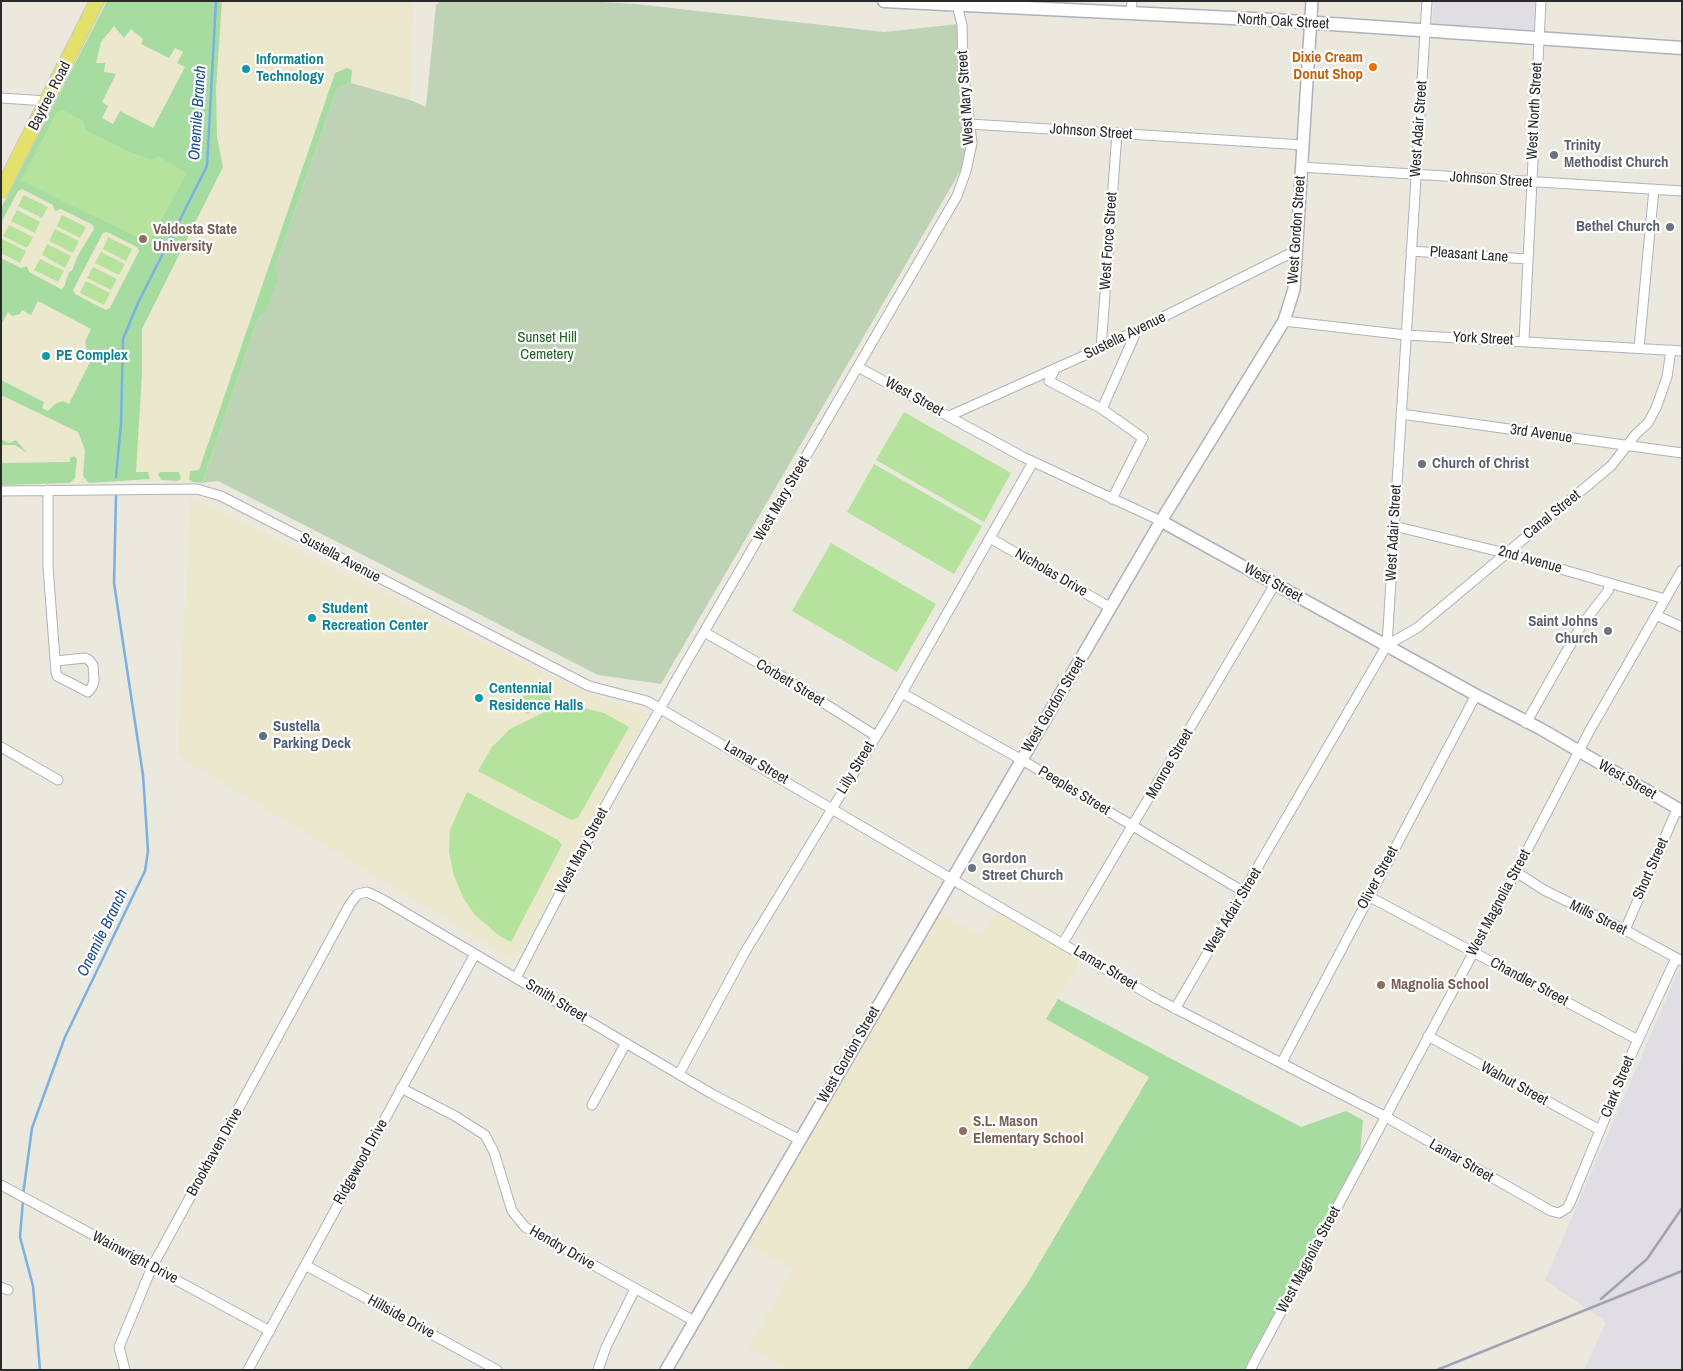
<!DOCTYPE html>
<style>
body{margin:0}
#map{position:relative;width:1683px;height:1371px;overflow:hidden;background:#ebe8dd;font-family:"Archivo Narrow",sans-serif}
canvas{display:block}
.frame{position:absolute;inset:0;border:2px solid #2a2a2a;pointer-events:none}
</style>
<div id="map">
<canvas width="1683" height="1371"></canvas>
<div class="frame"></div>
</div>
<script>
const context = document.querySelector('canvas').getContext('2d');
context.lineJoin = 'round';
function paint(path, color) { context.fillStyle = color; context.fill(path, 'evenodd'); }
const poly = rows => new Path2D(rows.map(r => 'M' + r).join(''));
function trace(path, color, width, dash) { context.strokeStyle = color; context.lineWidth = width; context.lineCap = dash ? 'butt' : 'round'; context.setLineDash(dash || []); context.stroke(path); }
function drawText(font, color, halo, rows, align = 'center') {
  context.font = font + ' "Archivo Narrow",sans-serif'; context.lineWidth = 4.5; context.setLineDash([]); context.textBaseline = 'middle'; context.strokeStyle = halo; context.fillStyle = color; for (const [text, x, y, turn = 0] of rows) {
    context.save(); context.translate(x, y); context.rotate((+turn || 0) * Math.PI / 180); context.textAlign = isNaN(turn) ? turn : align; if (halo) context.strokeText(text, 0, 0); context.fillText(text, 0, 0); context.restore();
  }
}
const industrial = poly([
 [1434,1,1537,1,1535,33,1432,26],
 [1680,967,1682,1370,1584,1370,1606,1322,1545,1280]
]);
const education = poly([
 [107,1,414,1,410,100,351,83,259,316,202,483,161,480,1,485,1,209],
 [191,497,583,691,648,714,515,961,177,755],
 [937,910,980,936,997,911,1080,961,1046,1019,1149,1076,1027,1284,967,1370,789,1370,749,1347,793,1269,744,1242]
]);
const green = poly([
 [107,1,222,1,216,89,217,137,223,167,142,329,142,374,136,472,148,472,150,479,89,483,83,476,85,450,78,432,1,395,1,380,44,402,42,408,48,411,55,404,63,401,69,404,92,358,88,355,85,342,91,329,38,301,31,315,22,310,20,314,12,316,8,312,1,325,1,258,21,268,27,266,29,272,61,289,64,287,69,272,72,271,77,257,94,229,93,225,61,209,55,211,53,205,22,189,18,191,1,223,1,208],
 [114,26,124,38,131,29,143,39,141,44,169,58,175,48,183,52,177,63,185,67,153,128,120,111,113,124,102,118,108,106,102,102,116,74,104,72,105,63,96,63,101,42],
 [62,110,83,121,85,130,127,151,150,160,158,157,149,243],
 [107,232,137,247,139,251,110,308,106,310,75,294,73,290,103,233],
 [347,68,352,70,351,83,337,88,275,268,279,278,265,314,259,316,202,483,193,482,189,479,190,471,199,470,333,79,335,73],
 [1,439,9,443,16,440,27,453,15,445,1,445],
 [74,456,77,459,75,478,70,483,1,485,1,463,70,462,70,458],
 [160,472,179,472,181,479,178,481,161,480,158,474],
 [1058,999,1301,1127,1346,1111,1363,1120,1360,1153,1245,1370,967,1370,1027,1284,1149,1077,1046,1019]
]);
const cemetery = poly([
 [441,1,584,1,636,4,884,32,959,24,960,74,967,144,962,168,661,684,598,675,218,481,202,483,259,316,265,313,278,279,275,268,337,88,351,83,410,100,426,107,436,5]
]);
const pitch = poly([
 [62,110,83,121,85,130,127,151,150,160,158,156,187,173,149,243,21,181,56,113],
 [24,195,48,207,42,218,18,206],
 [17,210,40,222,35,233,11,221],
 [62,215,86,227,80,238,57,226],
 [9,225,33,237,27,248,3,236],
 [55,229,79,241,73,253,49,241],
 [108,237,132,249,126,261,103,249],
 [2,239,26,251,20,263,1,253],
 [47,244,71,256,65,268,42,255],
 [101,252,125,264,119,275,95,263],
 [40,259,64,271,58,282,34,270],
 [93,267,117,279,111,290,87,278],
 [86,281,110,293,104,305,80,293],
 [904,412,1011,473,984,522,876,460],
 [874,464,982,526,954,574,847,512],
 [831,543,936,604,897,672,792,611],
 [547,689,553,706,526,714,521,697],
 [563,708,584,708,604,713,629,727,578,818,571,820,478,771,492,747,510,729,545,712],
 [467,792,558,840,562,845,511,942,498,935,474,914,464,899,454,876,449,852,450,830]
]);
const stream = poly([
 [116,477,121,424,123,339,138,303,207,166,216,1],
 [23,1195,32,1128,49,1081,65,1037,145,871,148,851,143,775,114,583,116,496],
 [23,1200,20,1237,33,1286,40,1370]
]);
const minor = poly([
 [1131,14,1132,1],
 [1,98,47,101],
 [970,124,1303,145],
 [1301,167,1682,191],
 [1411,251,1527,259],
 [1284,321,1406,335,1682,351],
 [1524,341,1541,1],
 [1101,348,1117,133],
 [1639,348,1654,189],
 [858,367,1023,457,1161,521],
 [1055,369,1049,381,1102,409,1143,438,1112,499],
 [1102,409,1137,330],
 [1401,414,1682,453],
 [949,416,1101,348,1297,250],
 [48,490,48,567,56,672,57,676,88,692,92,687,94,681,93,665,89,660,85,658,56,661],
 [1,491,197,489,221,496,589,686,647,701,1157,999,1386,1117,1551,1211,1559,1213,1567,1208,1570,1203,1632,1053,1676,958],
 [1394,526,1505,553,1665,599],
 [990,538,1111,608],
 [1656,615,1682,627],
 [704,632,781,676,876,736],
 [1387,645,1417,628,1611,466,1636,434,1648,423,1656,408,1667,377,1671,350],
 [902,693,1022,760,1244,892],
 [1526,723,1581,626,1608,591,1610,583],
 [1,747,58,780],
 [1516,872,1544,890,1625,930,1682,961],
 [1368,896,1638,1040],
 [1625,930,1677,809],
 [1063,943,1275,584],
 [516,978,607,803,679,675,957,196,966,171,972,143,963,69,962,25,956,1],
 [1175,1009,1387,645,1427,1],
 [1428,1036,1600,1130],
 [1282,1062,1476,695],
 [679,1074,745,952,891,712,1033,462],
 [401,1088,455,1116,485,1135,494,1152,512,1211,525,1227,694,1321],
 [592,1105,626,1043],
 [1,1185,270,1331],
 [305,1265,497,1370],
 [1,1287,8,1290],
 [125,1370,119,1347,152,1267,350,904,358,894,367,892,382,899,712,1094,800,1140],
 [248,1370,475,954],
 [598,1370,606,1347,635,1289],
 [1250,1370,1486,929,1590,730,1682,570]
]);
const tertiary = poly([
 [1161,521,1476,695,1541,729,1682,811],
 [666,1370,1161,521,1284,321,1294,289,1312,1]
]);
const secondary = poly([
 [884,1,1273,20,1682,48]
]);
const primary = poly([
 [1,191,97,1]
]);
const rail = poly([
 [1601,1299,1647,1259,1682,1208],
 [1437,1370,1682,1271]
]);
const markers = [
 [1373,67,5,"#e8710a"],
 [246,69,5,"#0f9aa8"],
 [1554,155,5,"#6b7280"],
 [1670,227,5,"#6b7280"],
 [143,239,5,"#8d6e63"],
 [46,356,5,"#0f9aa8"],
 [1422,464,5,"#6b7280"],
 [312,618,5,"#0f9aa8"],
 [1608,631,5,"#6b7280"],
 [479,698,5,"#0f9aa8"],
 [263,736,5,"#5c6f8a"],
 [972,868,5,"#6b7280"],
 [1381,985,5,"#8d6e63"],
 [963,1131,5,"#8d6e63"]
];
const streetNames = [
 ["North Oak Street",1283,22,3],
 ["Baytree Road",50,96,-63],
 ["West Mary Street",966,98,-94],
 ["West North Street",1535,111,-87],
 ["West Adair Street",1419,129,-86],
 ["Johnson Street",1091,132,4],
 ["Johnson Street",1491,180,4],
 ["West Gordon Street",1297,230,-86],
 ["West Force Street",1109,241,-86],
 ["Pleasant Lane",1469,255,4],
 ["Sustella Avenue",1125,336,-26],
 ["York Street",1483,339,3],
 ["West Street",914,397,29],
 ["3rd Avenue",1541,434,8],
 ["West Mary Street",782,499,-60],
 ["Canal Street",1552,515,-39],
 ["West Adair Street",1394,533,-87],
 ["Sustella Avenue",340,558,28],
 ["2nd Avenue",1530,560,16],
 ["Nicholas Drive",1051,573,30],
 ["West Street",1273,583,29],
 ["Corbett Street",790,683,31],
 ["West Gordon Street",1054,705,-59],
 ["Lamar Street",756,763,30],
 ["Monroe Street",1170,764,-60],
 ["Lilly Street",856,768,-59],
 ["West Street",1627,780,30],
 ["Peeples Street",1074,791,31],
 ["West Mary Street",582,851,-62],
 ["Short Street",1651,869,-66],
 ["Oliver Street",1378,878,-62],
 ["West Magnolia Street",1499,903,-62],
 ["West Adair Street",1233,911,-59],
 ["Mills Street",1598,918,26],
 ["Lamar Street",1105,968,31],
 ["Chandler Street",1529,982,28],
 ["Smith Street",556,1001,31],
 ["West Gordon Street",849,1055,-60],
 ["Walnut Street",1514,1084,29],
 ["Clark Street",1618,1087,-68],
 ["Brookhaven Drive",215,1152,-61],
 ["Lamar Street",1461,1161,30],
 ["Ridgewood Drive",361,1162,-61],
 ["Hendry Drive",562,1248,30],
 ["Wainwright Drive",135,1258,28],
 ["West Magnolia Street",1309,1260,-62],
 ["Hillside Drive",401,1317,29]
];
const foodNames = [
 ["Dixie Cream",1363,58],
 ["Donut Shop",1363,75]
];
const cultureNames = [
 ["Information",256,60],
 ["Technology",256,77],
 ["PE Complex",56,356],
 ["Student",322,609],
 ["Recreation Center",322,626],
 ["Centennial",489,689],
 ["Residence Halls",489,706]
];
const worshipNames = [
 ["Trinity",1564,146],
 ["Methodist Church",1564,163],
 ["Bethel Church",1660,227,"right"],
 ["Church of Christ",1432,464],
 ["Saint Johns",1598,622,"right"],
 ["Church",1598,639,"right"],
 ["Gordon",982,859],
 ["Street Church",982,876]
];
const educationNames = [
 ["Valdosta State",153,230],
 ["University",153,247],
 ["Magnolia School",1391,985],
 ["S.L. Mason",973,1122],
 ["Elementary School",973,1139]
];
const parkNames = [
 ["Sunset Hill",547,338],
 ["Cemetery",547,355]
];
const serviceNames = [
 ["Sustella",273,727],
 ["Parking Deck",273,744]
];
const waterNames = [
 ["Onemile Branch",198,113,-86],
 ["Onemile Branch",103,933,-64]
];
paint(industrial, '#e1dde4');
paint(education, '#ebe8ce');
paint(green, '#a6dc9f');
paint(cemetery, '#bed3b6');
paint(pitch, '#b5e29c');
trace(stream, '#7ab0e3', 2.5);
trace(minor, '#b1b1bc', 11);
trace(tertiary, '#b1b1bc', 14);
trace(secondary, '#b1b1bc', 15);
trace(primary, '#c8c8c8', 16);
trace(minor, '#fff', 9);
trace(tertiary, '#fff', 11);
trace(secondary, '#fff', 12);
trace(primary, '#e3e16a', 14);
trace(rail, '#a2a1b2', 2.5);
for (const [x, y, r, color] of markers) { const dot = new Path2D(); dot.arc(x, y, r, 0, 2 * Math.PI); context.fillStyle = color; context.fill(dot); trace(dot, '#fff', 2); }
drawText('15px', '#2a2a2a', '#fff', streetNames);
drawText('bold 15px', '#c56008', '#fff', foodNames, 'right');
drawText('bold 15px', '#0d838f', '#fff', cultureNames, 'left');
drawText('bold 15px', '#5b616d', '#fff', worshipNames, 'left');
drawText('bold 15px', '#785e54', '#fff', educationNames, 'left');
drawText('15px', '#216022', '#fff', parkNames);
drawText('bold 15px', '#4e5e75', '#fff', serviceNames, 'left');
drawText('italic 16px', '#1a4d8e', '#fff', waterNames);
</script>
